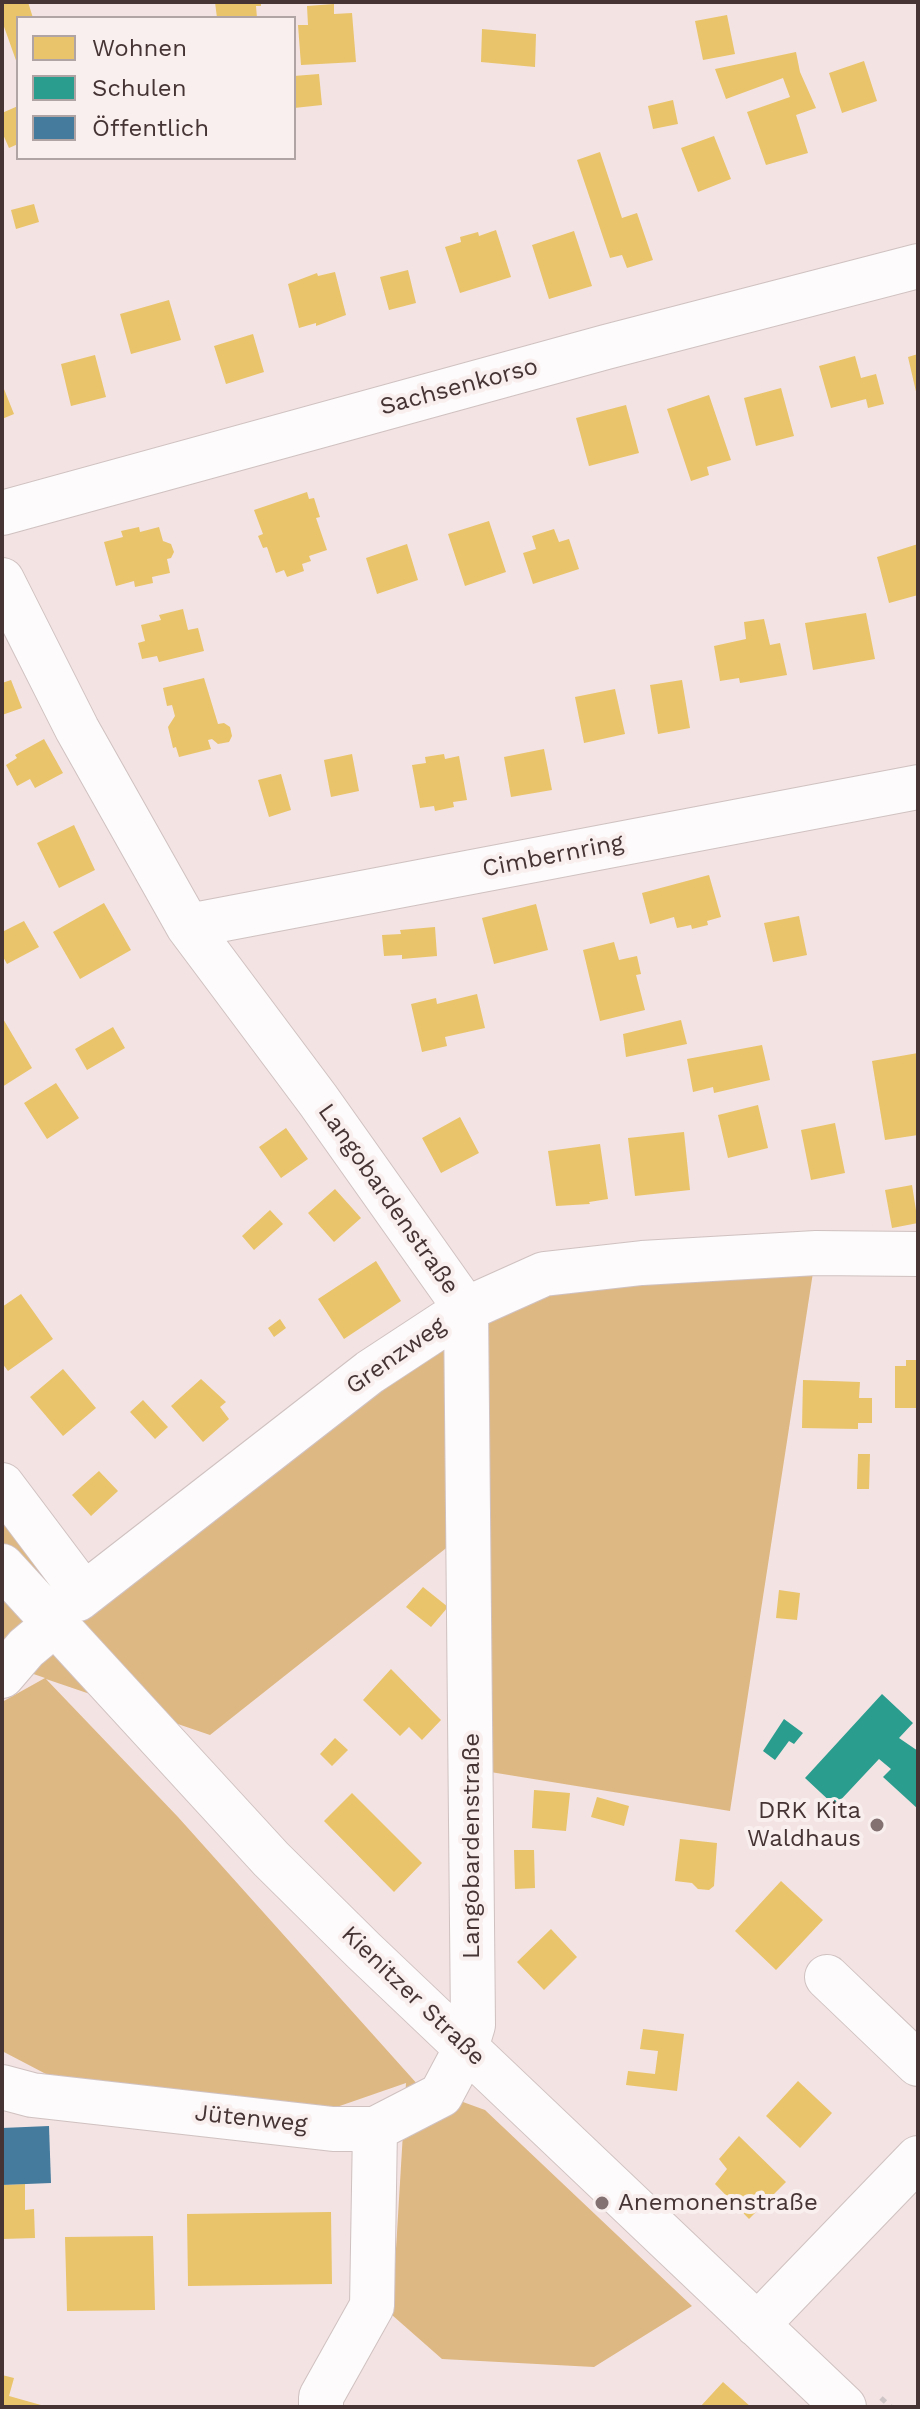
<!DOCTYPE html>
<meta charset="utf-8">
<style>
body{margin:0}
#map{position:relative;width:920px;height:2409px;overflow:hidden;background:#f3e3e3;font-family:"Work Sans",sans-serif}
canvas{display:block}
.frame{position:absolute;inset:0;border:4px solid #463434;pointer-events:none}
.legend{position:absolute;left:16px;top:16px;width:280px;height:144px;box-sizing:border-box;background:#f9efef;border:2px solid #b1a4a4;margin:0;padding:10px 14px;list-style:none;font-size:24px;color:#463434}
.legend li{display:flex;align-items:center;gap:16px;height:40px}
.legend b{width:40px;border:2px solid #b1a4a4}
</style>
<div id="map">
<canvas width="920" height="2409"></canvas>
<div class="frame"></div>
<ul class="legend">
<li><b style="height:22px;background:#e9c46a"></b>Wohnen</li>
<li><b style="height:22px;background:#2a9d8f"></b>Schulen</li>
<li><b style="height:22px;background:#457b9d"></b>Öffentlich</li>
</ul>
</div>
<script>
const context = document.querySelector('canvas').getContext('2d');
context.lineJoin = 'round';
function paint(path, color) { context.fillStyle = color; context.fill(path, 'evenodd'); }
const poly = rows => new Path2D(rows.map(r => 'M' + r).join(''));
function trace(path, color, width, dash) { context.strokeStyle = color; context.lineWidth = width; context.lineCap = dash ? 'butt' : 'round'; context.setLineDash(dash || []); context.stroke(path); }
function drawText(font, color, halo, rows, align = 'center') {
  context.font = font + ' "Work Sans",sans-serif'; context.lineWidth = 8; context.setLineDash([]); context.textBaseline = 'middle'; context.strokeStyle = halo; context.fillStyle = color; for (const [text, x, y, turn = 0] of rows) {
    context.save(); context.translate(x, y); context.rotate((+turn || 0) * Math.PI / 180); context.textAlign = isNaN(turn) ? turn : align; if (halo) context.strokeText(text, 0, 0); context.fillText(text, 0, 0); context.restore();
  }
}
const forest = poly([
 [816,1253,730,1811,472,1769,469,1530,210,1735,46,1679,178,1817,419,2086,485,2110,692,2306,594,2367,442,2359,392,2315,406,2083,331,2109,46,2074,2,2051,2,1702,45,1678,2,1663,2,1485,84,1593,466,1309]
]);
const homes = poly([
 [2,2,28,2,33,18,18,18,18,66,2,21],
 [215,2,261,2,261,6,256,6,257,18,217,18],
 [334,4,334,14,352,13,356,62,301,65,298,25,308,25,307,6],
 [727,15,735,54,703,60,695,21],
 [482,29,536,34,535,67,481,62],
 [796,52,800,72,816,108,796,115,808,153,766,165,747,112,790,97,783,78,726,99,715,69],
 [864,61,877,101,842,113,829,73],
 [319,74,322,105,294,108,294,76],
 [673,100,678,124,653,129,648,106],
 [18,106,18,144,9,148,2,132,2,113],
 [714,136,731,179,698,192,681,148],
 [600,152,622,218,637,213,653,260,627,268,622,255,610,258,577,160],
 [34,204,39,222,16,229,11,210],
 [496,230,511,277,460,293,445,247,461,242,460,237,478,232,479,236],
 [574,231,592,286,549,299,532,245],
 [408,270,416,303,389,310,380,277],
 [335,272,346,315,316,326,316,323,299,328,288,284,317,273,318,276],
 [169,300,181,340,131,354,120,314],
 [253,334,264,372,226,384,214,346],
 [918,354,918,396,917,396,908,357],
 [95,355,106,397,71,406,61,364],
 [855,356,861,378,876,374,884,404,868,408,866,399,831,408,819,366],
 [2,384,14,414,2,419],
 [781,388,794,436,756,446,744,398],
 [709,395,731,460,707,467,709,475,691,481,667,409],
 [626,405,639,453,589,466,576,418],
 [307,492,309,499,314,498,320,517,316,518,327,550,309,556,311,561,302,564,304,571,287,577,284,570,276,573,267,547,263,548,258,536,263,534,254,510],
 [489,521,506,572,465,586,448,534],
 [139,527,140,532,159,527,163,541,171,544,174,552,171,558,167,559,170,573,152,577,153,583,135,587,134,581,116,586,104,542,123,537,121,531],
 [554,529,559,542,569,539,579,569,533,584,523,553,536,549,532,536],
 [407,544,418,580,377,594,366,558],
 [918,544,918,595,889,603,877,557],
 [183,609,188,630,198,628,204,651,159,662,157,656,142,659,138,643,145,641,141,625,161,620,159,615],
 [866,613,875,659,813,670,805,623],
 [764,619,770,645,780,643,787,675,740,683,739,678,720,681,714,646,746,639,744,622],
 [204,678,218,724,224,723,230,727,232,736,229,742,218,744,212,739,208,740,211,749,179,757,176,747,173,748,168,727,175,716,172,705,167,706,163,688],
 [11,680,22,708,2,715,2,683],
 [682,680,690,728,658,734,650,685],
 [615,689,625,734,584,743,575,697],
 [44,739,63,773,35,788,30,779,17,786,6,765,17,758,15,755],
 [544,749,552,790,511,797,504,757],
 [352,754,359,791,331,797,324,760],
 [444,754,445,759,459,756,467,800,453,802,454,807,435,811,434,806,420,808,412,765,426,763,425,757],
 [281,774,291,810,269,817,258,780],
 [74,825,95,870,59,888,37,843],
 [709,875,721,917,707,921,708,925,692,929,691,925,677,928,674,917,650,924,642,893],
 [104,903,131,950,80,979,53,932],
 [536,904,548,950,494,964,482,918],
 [799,916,807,955,773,962,764,923],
 [24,921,39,947,7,964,2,955,2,932],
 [435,927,437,956,402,959,402,955,384,956,382,935,401,934,400,930],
 [614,942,619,960,637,956,641,974,636,975,645,1010,600,1021,583,950],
 [477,994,485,1028,445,1037,447,1046,422,1052,411,1004,436,998,437,1004],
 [2,1017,32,1068,2,1087],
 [681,1020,687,1044,626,1057,623,1034],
 [113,1027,125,1048,87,1070,75,1049],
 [762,1045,770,1080,714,1093,713,1087,693,1092,687,1059],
 [918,1053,918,1135,885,1140,872,1061],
 [56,1083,79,1118,47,1139,24,1103],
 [758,1105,768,1148,728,1158,718,1115],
 [460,1117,479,1153,441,1173,422,1138],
 [835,1123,845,1173,811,1180,801,1130],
 [286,1128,308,1159,281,1178,259,1147],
 [684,1132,690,1190,635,1196,628,1138],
 [600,1144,608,1199,589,1202,590,1204,556,1206,548,1151],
 [912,1185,918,1223,892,1228,885,1190],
 [335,1189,361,1218,334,1242,308,1213],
 [270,1210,283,1224,254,1250,242,1236],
 [376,1261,401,1301,344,1339,318,1299],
 [21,1294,53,1339,8,1371,2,1363,2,1307],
 [280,1319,286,1328,274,1337,268,1328],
 [906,1360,918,1360,918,1408,895,1408,895,1366,906,1366],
 [63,1369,96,1408,63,1436,30,1397],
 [201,1379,226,1402,220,1407,229,1419,203,1442,171,1406],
 [803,1380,860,1382,859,1398,872,1398,872,1423,858,1423,858,1429,802,1428],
 [143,1400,168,1427,155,1439,130,1412],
 [858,1454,870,1454,869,1489,857,1489],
 [99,1471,118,1491,91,1516,72,1495],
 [423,1587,448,1607,431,1627,406,1607],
 [779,1590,800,1593,797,1620,776,1618],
 [391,1669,441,1720,422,1740,409,1727,400,1736,363,1700],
 [335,1738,348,1750,332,1766,320,1754],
 [534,1790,570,1793,566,1831,532,1828],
 [352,1793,422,1863,394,1892,324,1821],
 [597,1797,629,1806,624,1826,591,1817],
 [680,1839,717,1843,714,1886,709,1890,698,1889,692,1883,675,1881],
 [514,1850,534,1850,535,1888,515,1889],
 [781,1881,823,1920,776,1970,735,1931],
 [551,1929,577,1957,544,1990,517,1962],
 [643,2029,684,2034,677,2091,626,2085,628,2071,655,2074,658,2051,640,2049],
 [798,2081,832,2113,800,2148,766,2116],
 [739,2136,786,2182,749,2219,715,2184,727,2169,719,2159],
 [25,2184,25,2210,34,2209,35,2238,2,2239,2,2185],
 [331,2212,332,2284,188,2286,187,2214],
 [153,2236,155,2310,67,2311,65,2237],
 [2,2375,14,2378,9,2396,48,2407,2,2407],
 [723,2382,751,2407,700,2407]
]);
const schools = poly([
 [882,1694,913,1723,899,1738,918,1751,918,1809,883,1777,891,1769,879,1759,835,1806,805,1778],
 [784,1719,803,1733,794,1744,789,1741,775,1760,763,1751]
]);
const public = poly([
 [49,2126,51,2183,2,2185,2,2128]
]);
const path = poly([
 [881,2398,891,2407]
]);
const minor = poly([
 [2,513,606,347,918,266],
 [2,580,77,729,188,926,318,1100,466,1309,473,2025,466,2048,441,2095,375,2129,333,2129,32,2095,2,2087],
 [188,926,918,787],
 [2,1485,84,1594],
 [2,1566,271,1859,363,1950,844,2407],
 [78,1599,370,1372,466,1309,544,1274,642,1263,816,1253,918,1254],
 [2,1676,26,1648,56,1623],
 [827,1977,918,2064],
 [757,2325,918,2158],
 [321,2407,321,2397,372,2306,375,2129]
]);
const markers = [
 [877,1825,8,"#837171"],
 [602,2203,8,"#837171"]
];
const streetNames = [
 ["Sachsenkorso",459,387,-15],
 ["Cimbernring",553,856,-11],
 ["Langobardenstraße",388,1199,55],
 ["Grenzweg",396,1356,-35],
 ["Langobardenstraße",472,1846,-90],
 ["Kienitzer Straße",413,1996,44],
 ["Jütenweg",251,2119,6]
];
const poiNames = [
 ["DRK Kita",861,1811],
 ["Waldhaus",861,1839],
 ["Anemonenstraße",618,2203,"left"]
];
paint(forest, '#deb883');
paint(homes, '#e9c46a');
paint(schools, '#2a9d8f');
paint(public, '#457b9d');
trace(minor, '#d0c1c1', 46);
trace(path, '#cec6c6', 5, [6, 6]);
trace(minor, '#fdfbfb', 44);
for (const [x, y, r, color] of markers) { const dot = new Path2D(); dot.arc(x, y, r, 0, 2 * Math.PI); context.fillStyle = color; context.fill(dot); trace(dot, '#f9efef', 3); }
drawText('24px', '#463434', '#f9efef', streetNames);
drawText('24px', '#463434', '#f9efef', poiNames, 'right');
</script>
